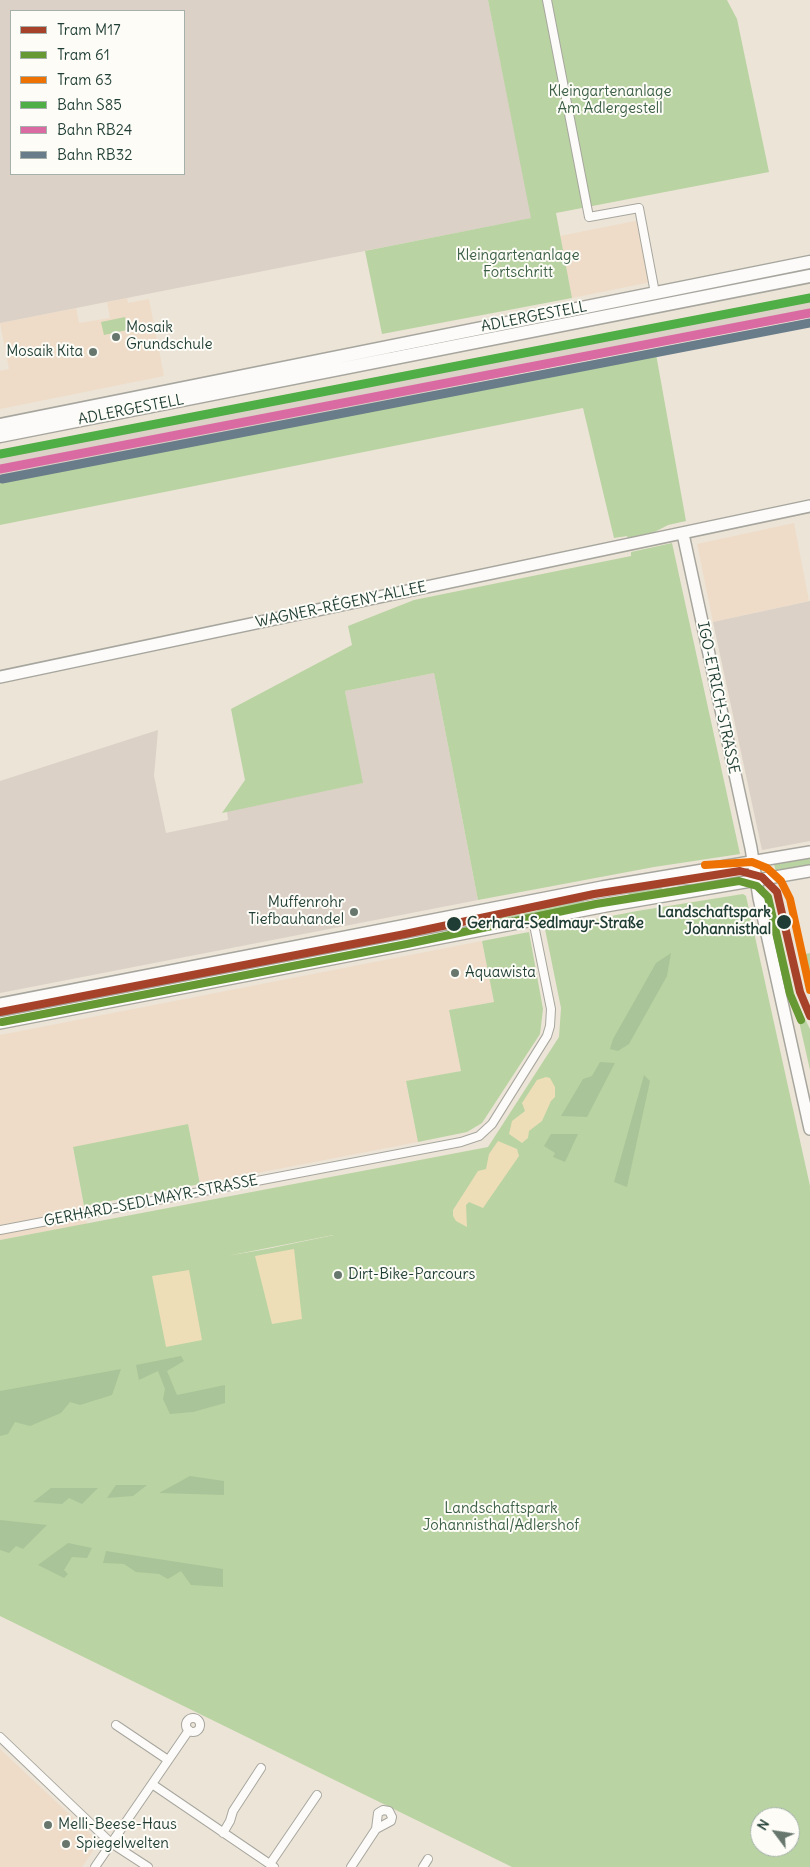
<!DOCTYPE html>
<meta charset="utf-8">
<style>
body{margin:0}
#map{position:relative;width:810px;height:1867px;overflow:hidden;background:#ece4d7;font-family:Delius,sans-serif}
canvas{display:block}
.legend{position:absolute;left:10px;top:10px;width:175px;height:165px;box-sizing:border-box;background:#fdfcf7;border:1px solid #a4b0a9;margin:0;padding:6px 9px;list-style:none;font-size:15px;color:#1f3d34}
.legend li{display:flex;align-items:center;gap:10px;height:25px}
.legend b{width:25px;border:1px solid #a4b0a9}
.north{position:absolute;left:750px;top:1807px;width:50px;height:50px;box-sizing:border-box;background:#fdfcf7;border:1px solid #a4b0a9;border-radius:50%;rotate:301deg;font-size:14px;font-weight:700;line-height:20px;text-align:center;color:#1f3d34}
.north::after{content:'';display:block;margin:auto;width:18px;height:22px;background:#67776d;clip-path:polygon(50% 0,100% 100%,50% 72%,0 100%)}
</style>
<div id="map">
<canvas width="810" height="1867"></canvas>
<ul class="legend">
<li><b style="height:6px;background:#a6422a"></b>Tram M17</li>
<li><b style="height:6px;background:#693"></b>Tram 61</li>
<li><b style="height:6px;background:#ee7203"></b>Tram 63</li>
<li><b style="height:6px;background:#4fae46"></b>Bahn S85</li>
<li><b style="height:6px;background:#da6ba2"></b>Bahn RB24</li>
<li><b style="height:6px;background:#697c8a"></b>Bahn RB32</li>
</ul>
<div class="north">N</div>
</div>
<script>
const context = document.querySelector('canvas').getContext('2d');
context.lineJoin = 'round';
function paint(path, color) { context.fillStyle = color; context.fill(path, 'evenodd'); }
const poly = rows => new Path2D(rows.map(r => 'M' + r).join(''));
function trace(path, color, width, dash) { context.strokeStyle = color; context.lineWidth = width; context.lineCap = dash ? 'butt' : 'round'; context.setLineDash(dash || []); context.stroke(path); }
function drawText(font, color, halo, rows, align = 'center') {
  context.font = font + ' Delius,sans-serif'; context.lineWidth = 4; context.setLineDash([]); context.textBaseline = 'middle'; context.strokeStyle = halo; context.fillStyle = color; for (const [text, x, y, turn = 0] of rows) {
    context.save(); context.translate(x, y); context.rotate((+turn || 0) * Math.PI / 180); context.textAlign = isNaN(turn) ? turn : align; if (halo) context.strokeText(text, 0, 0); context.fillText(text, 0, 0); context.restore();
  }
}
const built = poly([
 [640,220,651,282,572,298,560,236],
 [127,298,128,303,149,299,164,376,0,409,0,371,9,369,0,323,76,308,79,323,110,318,107,302],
 [794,523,809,601,713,622,697,544],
 [482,941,494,1002,449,1010,461,1071,406,1082,418,1142,200,1184,188,1124,73,1148,87,1224,0,1240,0,1035],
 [0,1749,99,1842,82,1867,0,1867]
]);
const industrial = poly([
 [0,0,488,0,532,218,0,323],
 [11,11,184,11,184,174,11,174],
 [810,294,810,315,0,478,0,450],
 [810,601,810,841,762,850,713,622],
 [434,673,478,900,0,993,0,781,158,730,154,776,166,833,228,820,227,811,362,783,345,691]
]);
const green = poly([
 [488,0,727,0,737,19,769,172,556,213,572,298,382,334,365,251,531,218],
 [810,268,810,272,633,308,631,303],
 [125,317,127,330,104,335,101,322],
 [656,354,686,521,668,525,647,536,628,539,627,536,614,538,583,408,0,525,0,478],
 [672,543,740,854,654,867,478,900,434,673,345,691,363,783,222,813,245,780,231,709,352,645,348,626,414,600,631,556,631,552],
 [810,855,810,868,777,874,773,862],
 [677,878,678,882,661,886,662,889,678,887,678,890,629,898,628,891,583,899,584,902,592,901,593,905,472,928,470,916,502,910,504,917,537,911,536,903],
 [743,894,746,896,810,1186,810,1867,512,1867,0,1616,0,1240,488,1147,559,1037,561,1008,545,929,637,911],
 [334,1235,267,1249,227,1256,333,1235],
 [760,1817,790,1817,790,1847,760,1847],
 [529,932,543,1009,540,1034,482,1123,467,1132,418,1142,406,1081,461,1071,449,1010,494,1002,482,941],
 [381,933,381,937,386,936,388,945,157,990,156,986,152,987,153,978],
 [810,953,810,994,809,994,800,955],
 [144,979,146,992,3,1020,1,1011,4,1010,4,1007],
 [799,1007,810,1029,810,1070,796,1008],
 [188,1124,200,1184,84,1206,73,1147]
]);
const forest = poly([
 [671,953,667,976,629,1044,618,1051,610,1049,613,1039,656,963],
 [600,1062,615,1063,587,1117,561,1116,583,1079,592,1076],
 [644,1075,650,1081,627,1187,614,1182],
 [551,1134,578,1134,565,1162,553,1157,555,1153,544,1146],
 [181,1356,184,1361,167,1371,177,1395,225,1385,225,1403,193,1412,170,1414,163,1399,165,1389,158,1371,139,1380,136,1365],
 [121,1369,112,1395,80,1405,70,1402,61,1413,30,1426,15,1422,8,1434,0,1436,0,1391],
 [190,1476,224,1481,224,1495,159,1493],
 [116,1485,147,1485,133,1496,107,1498],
 [51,1488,98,1488,82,1504,69,1498,62,1504,33,1502],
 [0,1520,47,1525,23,1549,16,1546,9,1553,0,1550],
 [68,1543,92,1548,87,1558,72,1557,64,1570,68,1574,64,1578,38,1565],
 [106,1551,223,1569,223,1587,191,1585,181,1571,168,1579,159,1574,136,1572,124,1564,103,1563]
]);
const sand = poly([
 [546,1077,550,1078,555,1087,555,1097,551,1101,542,1121,529,1131,528,1138,522,1143,509,1134,512,1121,525,1111,522,1103,537,1080],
 [498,1141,517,1149,519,1156,483,1208,469,1202,466,1205,467,1227,456,1221,453,1216,453,1210,478,1171,486,1169,489,1154],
 [294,1249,302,1319,272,1324,255,1256],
 [189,1270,202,1340,166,1347,152,1276]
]);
const street = poly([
 [547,0,589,217,639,208,655,293],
 [0,1230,461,1142,479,1136,492,1124,547,1036,550,1026,551,1009,533,920],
 '186 1725a7 7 0 1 1 14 0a7 7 0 1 1-14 0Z',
 [116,1725,168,1760],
 [0,1737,111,1843,148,1867],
 [152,1784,274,1867],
 [223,1833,230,1821,233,1811,261,1768],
 [270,1864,317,1795],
 [95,1867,189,1730],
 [351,1867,376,1829,378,1813,383,1810,389,1811,392,1817,391,1821,376,1829],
 [423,1867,428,1859]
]);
const secondary = poly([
 [683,534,751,848,759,898,810,1129],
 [0,677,810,506],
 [0,1004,602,887,810,852],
 [0,1023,606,906,810,871]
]);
const primary = poly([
 [0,425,810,262],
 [0,436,810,276]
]);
const tram = poly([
 [514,910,532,910,675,885,706,884]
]);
const rail1 = poly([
 [0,454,810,298]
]);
const rail2 = poly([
 [0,469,810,313]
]);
const rail3 = poly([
 [2,479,810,323]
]);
const tram1 = poly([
 [0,1012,405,934,594,894,740,871,762,877,777,892,800,992,810,1016]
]);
const tram2 = poly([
 [2,1022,407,944,596,904,739,881,757,886,768,897,790,994,801,1020]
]);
const tram3 = poly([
 [705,865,752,862,767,868,781,881,790,899,810,990]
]);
const markers = [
 [116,337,5,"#67776d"],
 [93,352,5,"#67776d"],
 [354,912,5,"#67776d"],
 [784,922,8,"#1f3d34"],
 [454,924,8,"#1f3d34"],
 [455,973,5,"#67776d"],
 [338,1275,5,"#67776d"],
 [48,1825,5,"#67776d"],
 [66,1844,5,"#67776d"]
];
const parkNames = [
 ["Kleingartenanlage",610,92],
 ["Am Adlergestell",610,109],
 ["Kleingartenanlage",518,256],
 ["Fortschritt",518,273],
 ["Landschaftspark",501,1509],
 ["Johannisthal/Adlershof",501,1526]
];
const streetNames = [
 ["ADLERGESTELL",534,317,-11],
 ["ADLERGESTELL",131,410,-11],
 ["WAGNER-RÉGENY-ALLEE",341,605,-12],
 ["IGO-ETRICH-STRASSE",718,698,78],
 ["GERHARD-SEDLMAYR-STRASSE",151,1201,-11]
];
const poiNames = [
 ["Mosaik",126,328],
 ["Grundschule",126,345],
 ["Mosaik Kita",83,352,"right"],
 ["Muffenrohr",344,903,"right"],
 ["Tiefbauhandel",344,920,"right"],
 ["Aquawista",465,973],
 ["Dirt-Bike-Parcours",348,1275],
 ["Melli-Beese-Haus",58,1825],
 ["Spiegelwelten",76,1844]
];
const stopNames = [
 ["Landschaftspark",771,913],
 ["Johannisthal",771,930],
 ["Gerhard-Sedlmayr-Straße",467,924,"left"]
];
paint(built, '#eedcc8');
paint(industrial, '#dbd1c6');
paint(green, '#b9d3a2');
paint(forest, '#aac49a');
paint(sand, '#eddeb8');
trace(street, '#a7a69e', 10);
trace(secondary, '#a7a69e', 14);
trace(primary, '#a7a69e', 15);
trace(street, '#fcfbf9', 8);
trace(secondary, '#fcfbf9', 11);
trace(primary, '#fcfbf9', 12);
trace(tram, '#b3b5b2', 1);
trace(rail1, '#4fae46', 9);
trace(rail2, '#da6ba2', 9);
trace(rail3, '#697c8a', 9);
trace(tram1, '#a6422a', 8);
trace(tram2, '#693', 8);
trace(tram3, '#ee7203', 8);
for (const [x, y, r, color] of markers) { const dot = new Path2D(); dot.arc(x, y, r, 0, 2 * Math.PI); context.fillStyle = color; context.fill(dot); trace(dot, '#fdfcf7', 2); }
drawText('15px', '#3b5f45', '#fdfcf7', parkNames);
drawText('15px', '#1f3d34', '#fdfcf7', streetNames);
drawText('15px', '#1f3d34', '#fdfcf7', poiNames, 'left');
drawText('bold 15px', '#1f3d34', '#fdfcf7', stopNames, 'right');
</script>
